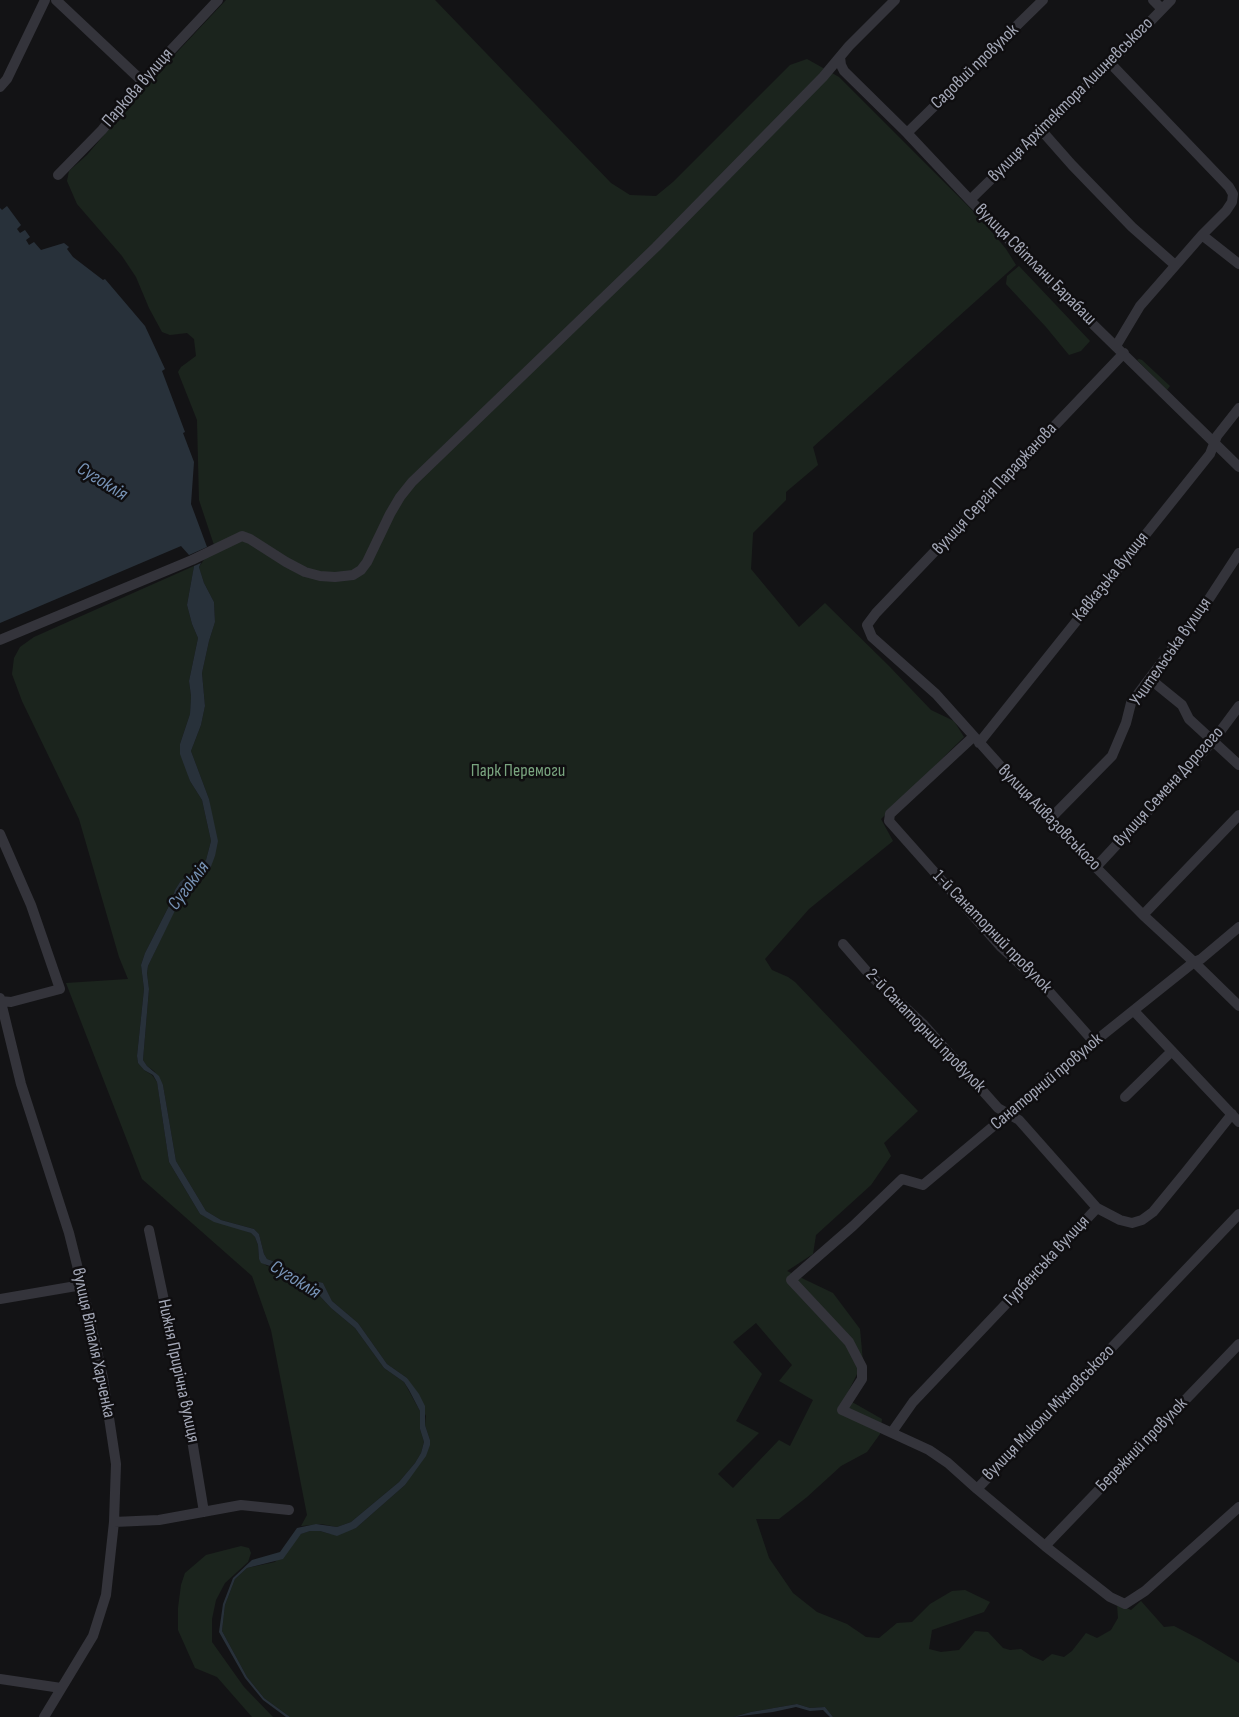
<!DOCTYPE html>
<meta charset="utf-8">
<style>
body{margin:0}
canvas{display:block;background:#131315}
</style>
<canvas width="1239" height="1717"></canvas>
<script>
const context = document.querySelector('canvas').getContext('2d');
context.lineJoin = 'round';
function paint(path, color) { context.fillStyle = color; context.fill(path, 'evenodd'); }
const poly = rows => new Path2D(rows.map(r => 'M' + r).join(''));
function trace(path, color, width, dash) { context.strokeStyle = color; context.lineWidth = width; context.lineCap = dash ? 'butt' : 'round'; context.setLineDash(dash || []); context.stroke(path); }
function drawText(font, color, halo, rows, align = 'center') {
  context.font = font + ' "Sofia Sans Condensed",sans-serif'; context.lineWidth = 5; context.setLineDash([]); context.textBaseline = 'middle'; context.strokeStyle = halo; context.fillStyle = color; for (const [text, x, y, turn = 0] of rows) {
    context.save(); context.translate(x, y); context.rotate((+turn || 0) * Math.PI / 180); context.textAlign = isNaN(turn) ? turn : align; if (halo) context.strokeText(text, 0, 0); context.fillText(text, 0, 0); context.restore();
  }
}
const green = poly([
 [226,0,435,0,611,183,630,195,656,196,673,182,790,65,807,59,839,77,981,219,1006,249,1016,265,813,447,818,465,786,492,786,500,753,533,751,569,799,627,825,603,889,666,931,710,954,721,964,737,881,819,893,841,809,909,765,959,772,970,788,977,795,982,918,1111,884,1143,891,1156,871,1185,816,1235,813,1254,787,1271,833,1293,860,1329,863,1362,845,1398,882,1419,880,1434,867,1452,841,1466,807,1497,779,1519,756,1519,769,1558,793,1593,817,1612,847,1624,866,1637,879,1638,897,1623,912,1622,930,1604,952,1591,965,1590,990,1602,984,1612,932,1630,929,1649,941,1652,959,1650,975,1631,988,1632,1003,1648,1010,1650,1021,1649,1031,1656,1043,1661,1052,1654,1064,1657,1072,1651,1086,1633,1097,1638,1111,1630,1118,1618,1117,1604,1131,1610,1141,1601,1164,1627,1174,1626,1201,1640,1239,1663,1239,1717,833,1717,825,1707,810,1708,797,1704,751,1712,733,1717,290,1717,264,1698,247,1677,222,1631,225,1605,235,1579,247,1568,275,1562,301,1534,310,1531,320,1531,330,1534,356,1528,405,1485,430,1440,425,1425,426,1416,407,1378,387,1364,358,1323,332,1301,323,1283,307,1282,302,1276,281,1264,267,1259,264,1254,259,1234,254,1229,221,1220,206,1211,176,1161,163,1085,154,1071,147,1066,143,1060,149,989,147,973,148,966,178,902,191,885,202,879,215,856,209,799,191,751,201,725,205,706,202,673,209,641,215,622,214,602,204,583,199,567,214,545,199,500,197,420,178,372,181,367,196,356,194,339,187,333,170,335,162,332,149,308,136,277,122,256,77,204,67,181,69,171,87,155,149,82],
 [756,1323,792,1365,779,1381,813,1400,790,1446,779,1440,733,1488,718,1474,759,1433,736,1421,762,1374,733,1342],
 [1019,266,1090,341,1081,351,1069,355,1046,327,1006,284,1007,276],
 [1139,359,1142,360,1170,386,1167,390,1137,360],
 [194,566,187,605,192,624,198,638,189,681,191,696,190,714,180,744,190,781,202,800,211,841,206,860,180,882,175,890,171,902,145,953,141,965,144,989,137,1056,138,1063,144,1070,152,1075,157,1082,169,1162,200,1214,251,1233,255,1237,258,1245,259,1259,267,1266,273,1267,285,1274,294,1287,311,1294,318,1294,331,1308,355,1328,384,1368,404,1382,420,1411,420,1429,424,1442,421,1453,415,1463,399,1482,351,1522,337,1527,321,1524,301,1526,307,1515,271,1330,252,1276,142,1179,66,983,128,979,119,957,79,819,22,701,12,674,14,658,20,647,34,637],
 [241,1546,249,1548,251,1553,248,1562,225,1583,216,1600,212,1619,212,1642,244,1687,273,1717,252,1717,217,1677,195,1668,178,1630,178,1608,181,1585,185,1573,206,1555]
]);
const water = poly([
 [7,206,21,225,17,229,20,233,25,230,30,237,26,240,29,245,34,242,41,250,64,243,69,247,67,249,73,257,103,280,105,279,145,326,165,369,162,371,185,432,183,433,194,462,191,504,207,547,189,555,181,546,0,623,0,208,2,210],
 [201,563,199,567,204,583,214,602,215,622,209,641,202,673,205,706,201,725,191,751,209,799,218,841,215,856,210,869,202,879,191,885,184,892,148,966,147,973,149,989,143,1060,147,1066,159,1076,163,1085,176,1161,206,1211,221,1220,254,1229,259,1234,264,1254,267,1259,281,1264,302,1276,307,1282,313,1284,319,1282,323,1283,332,1301,358,1323,387,1364,407,1378,419,1394,425,1406,425,1425,430,1440,430,1445,426,1456,405,1485,356,1528,337,1536,320,1531,310,1531,301,1534,283,1559,247,1568,235,1579,225,1605,222,1631,247,1677,264,1698,290,1717,286,1717,263,1700,245,1678,219,1632,223,1604,233,1578,252,1560,280,1552,297,1528,316,1524,337,1527,351,1522,399,1482,415,1463,421,1453,424,1442,420,1429,420,1411,409,1390,404,1382,384,1368,355,1328,331,1308,318,1294,301,1292,294,1287,285,1274,273,1267,261,1263,259,1259,258,1245,255,1237,251,1233,214,1222,200,1214,169,1162,157,1082,153,1075,144,1070,138,1063,137,1056,144,989,141,965,145,953,171,902,175,890,180,882,206,860,211,841,202,800,190,781,180,754,180,744,190,714,191,696,189,681,198,638,192,624,187,605,194,566],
 [797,1704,810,1708,825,1707,833,1717,830,1717,823,1710,810,1711,796,1707,773,1712,733,1717,751,1712]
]);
const minor = poly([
 [56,0,142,81],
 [1153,0,1162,9],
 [840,57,841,65,844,71,907,133,970,200,1063,295,1239,467],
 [1110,63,1229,187,1233,194,1232,202,1226,211,1202,235,1239,264],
 [0,87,7,79,45,0],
 [1042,131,1072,165,1132,227,1175,265],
 [907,133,1043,0],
 [58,175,102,130,142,81,218,0],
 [970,200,1110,63,1171,0],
 [1116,346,1140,306,1202,235],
 [1124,353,876,613,867,625,872,637,936,694,1049,820,1143,915,1194,962,1239,1006],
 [0,640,192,560,242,536,250,539,286,562,305,572,320,576,335,577,353,575,361,570,367,562,390,514,400,497,412,482,656,247,823,77,849,46,895,0],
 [1150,679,1182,705,1189,719,1239,765],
 [973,737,890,814,889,821,1000,946,1046,988,1094,1042],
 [979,743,1210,454,1217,436,1239,408],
 [1049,820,1112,756,1126,723,1131,703,1205,605,1239,553],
 [0,834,31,905,60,989,11,1002,0,1001],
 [1096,867,1213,741,1239,706],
 [1143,915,1239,815],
 [843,944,870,975,924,1025,998,1108,1019,1120,1097,1208],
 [0,998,21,1084,69,1233,82,1285,103,1378,116,1464,114,1522,106,1595,93,1636,44,1717],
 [1134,1011,1239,1122],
 [1125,1097,1172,1051],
 [1239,1214,977,1489,1045,1546,1110,1597,1125,1604,1145,1591,1239,1507],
 [149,1230,186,1404,204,1512],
 [0,1299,82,1285],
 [892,1432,913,1402,1097,1208,1120,1220,1132,1223,1142,1220,1153,1212,1185,1173,1232,1114],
 [977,1489,948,1463,929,1450,842,1410,862,1379,862,1367,849,1342,791,1280,853,1226,902,1179,923,1185,1094,1042,1194,962,1201,959,1239,927],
 [114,1522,159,1520,241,1505,289,1510],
 [1045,1546,1239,1344],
 [0,1679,61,1688]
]);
const streetNames = [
 ["Садовий провулок",975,67,-44],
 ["Паркова вулиця",138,88,-49],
 ["вулиця Архітектора Лишневського",1071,100,-45],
 ["вулиця Світлани Барабаш",1035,265,45],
 ["вулиця Сергія Параджанова",995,489,-47],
 ["Кавказька вулиця",1111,577,-51],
 ["Учительська вулиця",1171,652,-55],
 ["вулиця Семена Дорогого",1169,787,-48],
 ["вулиця Айвазовського",1049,818,46],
 ["1-й Санаторний провулок",992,932,46],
 ["2-й Санаторний провулок",925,1031,46],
 ["Санаторний провулок",1047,1082,-40],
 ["Гурбенська вулиця",1047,1261,-47],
 ["вулиця Віталія Харченка",93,1343,78],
 ["Нижня Прирічна вулиця",178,1371,78],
 ["вулиця Миколи Міхновського",1049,1413,-46],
 ["Бережний провулок",1142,1445,-46]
];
const parkNames = [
 ["Парк Перемоги",518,771]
];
const waterNames = [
 ["Сугоклія",102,482,32],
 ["Сугоклія",189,886,-53],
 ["Сугоклія",295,1280,32]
];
paint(green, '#1b241d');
paint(water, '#28313a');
trace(minor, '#34343b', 10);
drawText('18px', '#a4a8b7', '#0f0e10', streetNames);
drawText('18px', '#79a47f', '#0f0e10', parkNames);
drawText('italic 19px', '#7793b6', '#0f0e10', waterNames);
</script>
